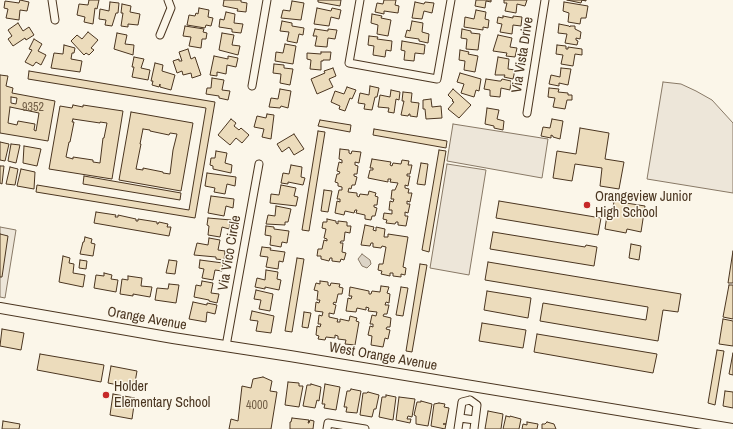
<!DOCTYPE html>
<style>
body{margin:0}
canvas{display:block;background:#fbf6e9}
</style>
<canvas width="733" height="429"></canvas>
<script>
const context = document.querySelector('canvas').getContext('2d');
context.lineJoin = 'round';
function paint(path, color) { context.fillStyle = color; context.fill(path, 'evenodd'); }
const poly = rows => new Path2D(rows.map(r => 'M' + r).join(''));
function trace(path, color, width, dash) { context.strokeStyle = color; context.lineWidth = width; context.lineCap = dash ? 'butt' : 'round'; context.setLineDash(dash || []); context.stroke(path); }
function drawText(font, color, halo, rows, align = 'center') {
  context.font = font + ' "Archivo Narrow",sans-serif'; context.lineWidth = 3; context.setLineDash([]); context.textBaseline = 'middle'; context.strokeStyle = halo; context.fillStyle = color; for (const [text, x, y, turn = 0] of rows) {
    context.save(); context.translate(x, y); context.rotate((+turn || 0) * Math.PI / 180); context.textAlign = isNaN(turn) ? turn : align; if (halo) context.strokeText(text, 0, 0); context.fillText(text, 0, 0); context.restore();
  }
}
const green = poly([
 [663,82,681,84,696,91,712,100,733,123,733,193,647,179,663,82],
 [453,124,548,139,542,178,447,161,453,124],
 [447,164,486,170,469,275,430,268,447,164],
 [0,227,16,230,5,298,0,297,0,227]
]);
const water = poly([
 [362,254,370,260,371,264,367,268,362,266,358,259,362,254]
]);
const building = poly([
 [20,0,29,2,27,11,20,10,19,20,6,18,8,9,4,8,5,1,19,3,20,0],
 [89,0,99,0,97,9,95,8,93,24,84,22,85,17,77,15,79,4,88,5,89,0],
 [224,0,241,0,241,2,247,3,246,12,237,11,238,9,223,6,224,0],
 [318,0,341,0,340,6,318,2,318,0],
 [384,0,396,0,395,5,399,6,398,13,384,11,384,14,375,12,377,3,383,4,384,0],
 [491,0,491,2,486,1,485,8,475,6,476,0,491,0],
 [504,0,527,0,525,6,517,4,516,13,505,11,507,3,504,3,504,0],
 [567,0,586,0,586,1,582,0,581,3,567,0],
 [292,1,304,3,301,20,281,18,283,10,290,11,292,1],
 [110,2,119,3,118,13,116,13,112,26,105,25,106,20,99,19,100,9,109,11,110,2],
 [415,2,424,4,425,2,434,3,432,13,424,11,422,19,412,18,415,2],
 [564,2,588,6,586,18,581,18,580,24,568,22,569,13,563,11,564,2],
 [122,4,131,6,130,12,140,14,138,25,128,24,128,27,121,26,123,13,121,13,122,4],
 [199,8,209,10,208,17,213,18,211,26,206,25,205,28,187,25,189,15,195,16,196,13,198,14,199,8],
 [317,8,331,11,332,8,341,10,339,19,331,17,329,26,314,24,317,8],
 [476,10,486,12,485,19,489,20,488,28,483,27,483,30,464,27,465,17,474,19,476,10],
 [226,12,235,14,234,23,243,24,241,33,232,32,232,29,219,27,220,19,224,20,226,12],
 [372,14,382,16,381,18,391,20,388,36,377,34,378,25,371,23,372,14],
 [503,16,513,18,513,16,522,17,521,26,513,25,512,34,500,32,502,24,497,23,498,17,503,18,503,16],
 [282,21,292,23,292,26,304,28,303,35,299,34,297,43,287,41,289,32,280,31,282,21],
 [412,21,423,23,422,32,429,34,428,43,419,41,419,39,405,37,407,30,410,31,412,21],
 [18,23,23,31,29,27,34,35,26,40,25,38,13,46,8,39,12,36,8,30,18,23],
 [559,24,569,26,570,27,570,26,575,26,575,29,581,32,580,39,576,38,576,40,578,41,577,45,565,43,567,34,558,33,559,24],
 [185,26,204,29,203,32,207,33,206,39,202,39,201,48,189,46,191,37,183,36,185,26],
 [315,29,328,31,328,29,337,30,335,39,328,38,327,47,315,46,317,36,313,36,315,29],
 [462,29,471,31,471,33,480,34,478,50,466,49,467,39,461,38,462,29],
 [88,32,98,40,91,48,94,50,89,55,86,53,84,55,71,41,77,35,82,39,88,32],
 [117,33,127,35,125,44,134,45,133,55,114,49,117,33],
 [222,33,234,35,232,45,240,46,238,55,219,50,222,33],
 [498,35,512,38,510,47,517,48,515,57,506,56,507,53,493,51,498,35],
 [369,36,378,37,377,39,392,41,391,51,386,50,385,57,373,55,374,46,368,45,369,36],
 [34,39,42,44,38,51,46,55,41,65,36,62,33,66,25,62,32,50,29,49,34,39],
 [402,41,425,45,424,54,415,53,414,61,404,60,405,51,401,50,402,41],
 [285,44,296,46,293,64,275,61,276,52,283,53,285,44],
 [64,45,75,48,74,53,72,53,71,59,82,61,80,72,51,68,54,53,63,54,64,45],
 [557,45,566,46,566,49,568,49,568,47,582,49,582,55,575,54,573,66,561,64,563,55,556,54,557,45],
 [188,49,191,59,195,57,201,75,192,78,191,73,183,75,182,71,177,73,173,61,179,59,179,61,182,61,179,52,188,49],
 [460,50,469,52,468,54,478,56,475,72,464,70,465,61,459,60,460,50],
 [321,52,331,52,330,60,323,60,323,61,321,61,321,70,310,69,311,60,307,59,307,53,321,54,321,52],
 [214,56,228,59,228,56,238,58,236,67,227,65,226,74,217,72,217,76,210,75,214,56],
 [134,57,144,59,141,68,150,70,148,80,132,77,134,67,132,67,134,57],
 [498,57,509,59,508,69,515,70,513,79,504,77,505,75,495,75,498,57],
 [155,63,163,65,162,71,175,75,171,90,160,87,160,84,159,87,152,85,153,81,151,81,155,63],
 [274,64,284,65,284,68,293,69,290,85,280,83,281,74,273,73,274,64],
 [333,68,336,76,329,79,333,87,317,94,311,79,325,73,324,71,333,68],
 [561,68,571,69,568,85,559,83,559,86,549,84,551,75,560,77,561,68],
 [29,71,215,102,195,218,36,192,37,185,189,210,206,108,28,79,29,71],
 [460,73,481,79,479,91,476,90,474,97,461,93,464,84,457,82,460,73],
 [0,75,8,76,6,86,13,88,12,93,55,101,48,141,0,133,0,75],
 [11,97,17,98,16,104,11,103,11,97],
 [10,107,39,113,36,131,34,130,35,124,18,121,17,125,8,123,10,107],
 [212,78,224,80,222,90,230,91,228,100,219,98,219,96,206,94,207,88,211,88,212,78],
 [486,79,499,81,501,81,502,79,511,81,510,90,501,88,500,97,490,96,490,90,484,89,486,79],
 [370,86,379,88,377,97,375,97,372,110,364,109,365,104,358,103,360,93,369,95,370,86],
 [347,87,356,90,352,99,350,98,345,111,339,109,340,106,331,102,335,91,344,94,347,87],
 [549,88,559,89,558,92,568,93,568,95,572,95,572,100,567,100,565,109,553,107,555,98,548,97,549,88],
 [280,89,291,91,288,108,281,106,280,108,269,107,271,98,278,99,280,89],
 [453,89,471,105,459,118,448,109,454,102,452,101,453,100,448,95,453,89],
 [391,90,400,92,399,100,396,99,394,113,388,112,389,108,378,107,380,95,390,97,391,90],
 [403,92,412,93,411,102,419,103,417,117,410,116,410,114,409,114,408,116,401,115,404,101,402,101,403,92],
 [431,99,432,107,441,106,442,118,426,119,425,109,423,109,423,100,431,99],
 [73,105,83,107,83,105,123,111,112,179,49,169,60,106,72,108,73,105],
 [73,119,100,123,100,122,107,123,104,138,103,138,100,163,93,162,93,160,73,157,73,159,66,157,69,142,70,142,74,122,72,122,73,119],
 [487,108,499,110,497,119,504,121,503,130,494,128,494,126,485,124,487,108],
 [131,112,193,123,181,191,119,180,131,112],
 [143,129,150,130,150,131,169,135,170,133,177,134,173,150,170,174,163,173,163,172,143,168,143,170,136,169,141,144,140,144,143,129],
 [267,114,274,115,271,139,262,137,264,129,254,127,257,116,266,118,267,114],
 [231,119,236,123,234,126,239,130,241,128,249,135,242,143,236,138,230,145,218,135,231,119],
 [552,119,563,121,560,139,553,137,553,136,551,135,551,138,541,136,543,127,550,128,552,119],
 [320,120,351,125,350,132,318,126,320,120],
 [580,128,609,133,605,159,624,162,619,189,600,186,602,168,575,164,572,181,553,178,557,151,576,154,580,128],
 [374,129,447,141,446,148,373,135,374,129],
 [318,131,325,132,309,231,302,230,318,131],
 [294,134,304,149,294,155,289,147,282,152,277,144,294,134],
 [0,142,9,144,5,161,0,160,0,142],
 [11,144,20,145,16,163,8,161,11,144],
 [24,146,41,149,37,166,23,163,24,146],
 [340,149,349,150,349,153,351,154,352,151,361,152,359,163,355,162,355,165,358,166,357,174,354,174,354,176,357,177,355,185,352,185,351,189,349,188,348,192,357,193,357,196,359,197,360,194,368,195,369,191,376,193,375,196,378,197,377,205,374,205,374,207,377,208,375,216,372,216,371,220,365,219,365,215,356,213,357,210,355,210,354,213,345,211,344,215,335,213,337,201,340,202,340,199,337,199,339,190,342,190,342,187,338,186,338,183,335,182,337,174,339,174,340,172,337,171,339,162,342,163,342,160,339,159,340,149],
 [439,150,446,151,429,252,422,250,439,150],
 [216,151,227,153,225,163,232,165,231,173,213,169,213,166,210,165,211,158,215,158,216,151],
 [372,159,391,162,390,165,392,166,393,163,401,164,402,160,409,161,408,165,412,165,410,174,407,174,407,176,410,176,408,186,405,185,405,188,409,189,408,193,412,193,410,202,407,201,407,204,410,204,408,213,405,212,405,216,408,216,406,226,398,225,398,222,396,222,395,224,386,223,387,220,383,219,384,213,392,214,392,210,389,210,390,201,393,202,394,199,391,199,392,190,395,190,398,183,390,182,391,179,388,179,388,182,368,178,370,170,373,170,373,168,370,168,372,159],
 [421,163,428,164,425,185,417,184,421,163],
 [291,165,302,167,301,177,305,178,303,185,288,182,288,184,281,183,283,173,289,174,291,165],
 [0,166,4,166,2,184,0,183,0,166],
 [10,167,18,169,15,185,6,184,10,167],
 [21,169,35,172,34,189,17,186,21,169],
 [207,173,236,177,235,186,227,184,225,194,214,192,215,188,205,186,207,173],
 [84,176,181,193,180,200,83,184,84,176],
 [281,185,296,188,294,196,298,197,296,206,270,203,271,194,279,195,281,185],
 [324,190,332,191,328,212,321,211,324,190],
 [611,193,627,195,626,203,645,206,641,232,627,229,626,233,605,229,607,215,611,216,614,202,610,201,611,193],
 [211,196,234,199,233,208,226,206,224,216,208,213,211,196],
 [499,201,601,218,598,235,496,218,499,201],
 [276,206,291,209,288,222,285,222,285,225,266,224,268,215,275,216,276,206],
 [96,212,116,215,115,217,118,217,118,215,136,219,136,221,138,221,138,219,157,222,157,224,158,224,159,222,168,224,167,227,171,227,169,236,94,223,96,212],
 [208,218,231,220,229,229,222,227,220,237,208,235,209,226,207,225,208,218],
 [327,219,336,221,336,223,338,224,338,221,347,222,347,226,351,226,350,233,345,232,344,241,341,241,340,243,343,243,342,252,346,253,344,260,341,259,340,262,332,261,332,258,330,258,329,261,321,259,321,256,317,256,318,249,322,249,324,240,327,241,327,239,324,238,326,229,322,228,323,222,327,222,327,219],
 [365,225,374,227,373,230,376,231,376,227,385,229,384,237,388,237,388,234,408,237,403,267,406,268,405,275,401,274,401,277,393,276,393,273,390,273,390,276,381,274,382,271,378,270,379,264,383,264,386,247,382,246,381,248,373,247,373,243,371,243,370,246,361,245,365,225],
 [266,226,274,227,274,229,289,231,287,243,282,242,281,247,270,245,271,236,265,235,266,226],
 [493,232,585,247,586,245,597,247,594,266,490,249,493,232],
 [0,234,8,236,2,277,0,277,0,234],
 [85,237,92,239,91,243,95,244,93,256,80,254,83,242,84,242,85,237],
 [209,238,220,240,218,250,225,251,224,260,216,259,216,257,194,255,197,243,208,245,209,238],
 [631,244,641,246,639,260,629,258,631,244],
 [262,247,271,248,270,250,285,252,283,262,279,261,278,269,266,267,268,257,260,256,262,247],
 [733,251,733,283,728,283,733,251],
 [63,256,70,258,69,263,74,264,73,273,85,275,83,287,59,282,63,256],
 [297,258,304,259,292,332,285,331,297,258],
 [80,260,87,261,86,269,79,268,80,260],
 [169,260,177,261,175,274,166,273,169,260],
 [200,260,223,263,222,271,215,270,213,280,202,278,204,269,199,268,200,260],
 [488,262,681,294,678,312,663,310,658,341,540,321,543,303,646,320,648,307,485,280,488,262],
 [420,264,427,265,412,352,406,351,420,264],
 [266,270,278,272,277,279,281,280,279,290,265,287,265,289,255,287,257,278,265,280,266,270],
 [104,273,112,275,111,279,118,280,116,292,94,288,96,275,104,276,104,273],
 [128,276,142,278,141,286,152,287,150,297,133,294,133,296,120,294,122,279,128,280,128,276],
 [202,281,213,283,211,293,219,294,217,303,209,301,209,300,194,297,196,285,201,286,202,281],
 [320,281,328,282,328,285,330,286,331,283,340,284,339,287,343,288,342,294,338,294,336,303,334,302,333,304,336,305,334,314,329,313,329,317,338,319,337,322,340,322,340,319,349,321,350,316,357,318,356,321,359,322,355,345,345,344,346,340,338,339,338,336,335,335,335,338,326,337,325,340,318,339,319,336,316,335,317,326,320,327,321,324,318,324,319,315,322,316,323,312,315,311,316,302,319,303,320,300,317,300,318,291,314,290,316,283,320,284,320,281],
 [169,284,179,285,176,303,155,300,157,288,168,289,169,284],
 [729,285,733,285,733,319,723,317,729,285],
 [381,286,389,287,387,293,390,294,389,303,386,302,385,305,389,305,387,314,384,314,383,316,391,318,390,327,387,327,386,329,390,330,388,339,385,338,383,347,371,345,372,336,368,335,370,326,373,327,373,324,370,324,372,315,376,316,377,312,368,311,369,308,366,307,366,310,357,308,356,312,346,311,348,298,351,299,352,296,349,296,350,287,369,291,369,294,371,294,372,291,380,292,381,286],
 [401,287,408,288,403,316,396,315,401,287],
 [256,290,273,294,270,311,259,309,261,300,254,299,256,290],
 [487,291,531,298,528,318,484,310,487,291],
 [193,302,207,305,207,303,217,305,215,314,207,312,206,322,189,319,193,302],
 [252,311,274,316,271,333,256,331,258,321,250,320,252,311],
 [304,312,311,313,308,328,302,327,304,312],
 [723,319,733,321,733,346,719,344,723,319],
 [482,323,526,330,523,348,479,341,482,323],
 [2,329,24,333,21,350,0,346,2,329],
 [537,334,657,354,653,373,534,352,537,334],
 [717,350,724,351,715,405,708,403,717,350],
 [733,353,733,375,729,374,733,353],
 [40,354,104,365,101,382,37,370,40,354],
 [111,366,137,371,134,388,108,383,111,366],
 [263,377,272,381,270,391,277,392,271,429,229,429,231,419,238,421,242,386,251,388,253,379,263,377],
 [288,382,299,383,299,386,303,386,299,407,285,405,288,382],
 [311,384,321,387,319,401,317,400,315,408,303,406,307,385,311,385,311,384],
 [325,384,340,387,336,410,324,408,325,404,322,404,325,384],
 [351,389,361,391,357,413,346,412,347,407,344,407,347,391,350,391,351,389],
 [725,391,733,392,733,408,723,406,725,391],
 [368,392,379,395,376,409,374,409,372,417,360,415,363,393,367,393,368,392],
 [113,394,135,398,132,419,110,415,113,394],
 [386,395,396,397,393,420,379,417,382,397,386,397,386,395],
 [399,397,415,399,412,417,408,416,407,419,411,419,410,423,396,420,399,397],
 [421,401,432,404,428,426,416,424,416,416,414,415,417,402,421,402,421,401],
 [439,403,445,404,444,407,449,408,446,424,443,424,446,424,445,429,431,426,434,404,439,403],
 [488,411,503,414,501,429,485,429,488,411],
 [506,416,510,417,510,416,521,419,519,429,503,429,506,416],
 [292,418,309,420,308,423,309,423,310,420,314,421,313,429,290,429,290,422,291,422,292,418],
 [3,421,20,424,19,429,2,429,3,421],
 [527,422,538,424,537,429,522,429,523,424,527,425,527,422],
 [547,422,554,424,556,429,542,429,542,424,545,424,547,422]
]);
const street = poly([
 [52,0,55,20],
 [360,0,349,63,437,79,451,0],
 [160,35,171,8,168,0],
 [252,86,267,0],
 [527,113,545,0],
 [226,346,259,164],
 [470,400,477,405,474,429],
 [460,418,475,420],
 [327,429,328,423,365,429],
 [458,429,462,402,470,400]
]);
const secondary = poly([
 [0,308,173,338,290,356,733,429]
]);
const markers = [
 [587,205,4,"#c62828"],
 [106,395,4,"#c62828"]
];
const numberNames = [
 ["9352",33,108],
 ["4000",257,406]
];
const streetNames = [
 ["Via Vista Drive",523,55,-81],
 ["Via Vico Circle",230,253,-80],
 ["Orange Avenue",147,319,10],
 ["West Orange Avenue",383,357,10]
];
const poiNames = [
 ["Orangeview Junior",595,197],
 ["High School",595,213],
 ["Holder",114,387],
 ["Elementary School",114,403]
];
paint(green, '#ede6d9');
trace(green, '#887966', 1);
paint(water, '#dcd4c6');
trace(water, '#887966', 1);
paint(building, '#ecdcbc');
trace(building, '#4a3520', 1);
trace(street, '#4a3520', 9);
trace(secondary, '#4a3520', 12);
trace(street, '#fbf6e9', 7);
trace(secondary, '#fbf6e9', 10);
for (const [x, y, r, color] of markers) { const dot = new Path2D(); dot.arc(x, y, r, 0, 2 * Math.PI); context.fillStyle = color; context.fill(dot); trace(dot, '#fbf6e9', 1.5); }
drawText('12px', '#725f47', null, numberNames);
drawText('14px', '#4a3520', '#fbf6e9', streetNames);
drawText('14px', '#4a3520', '#fbf6e9', poiNames, 'left');
</script>
